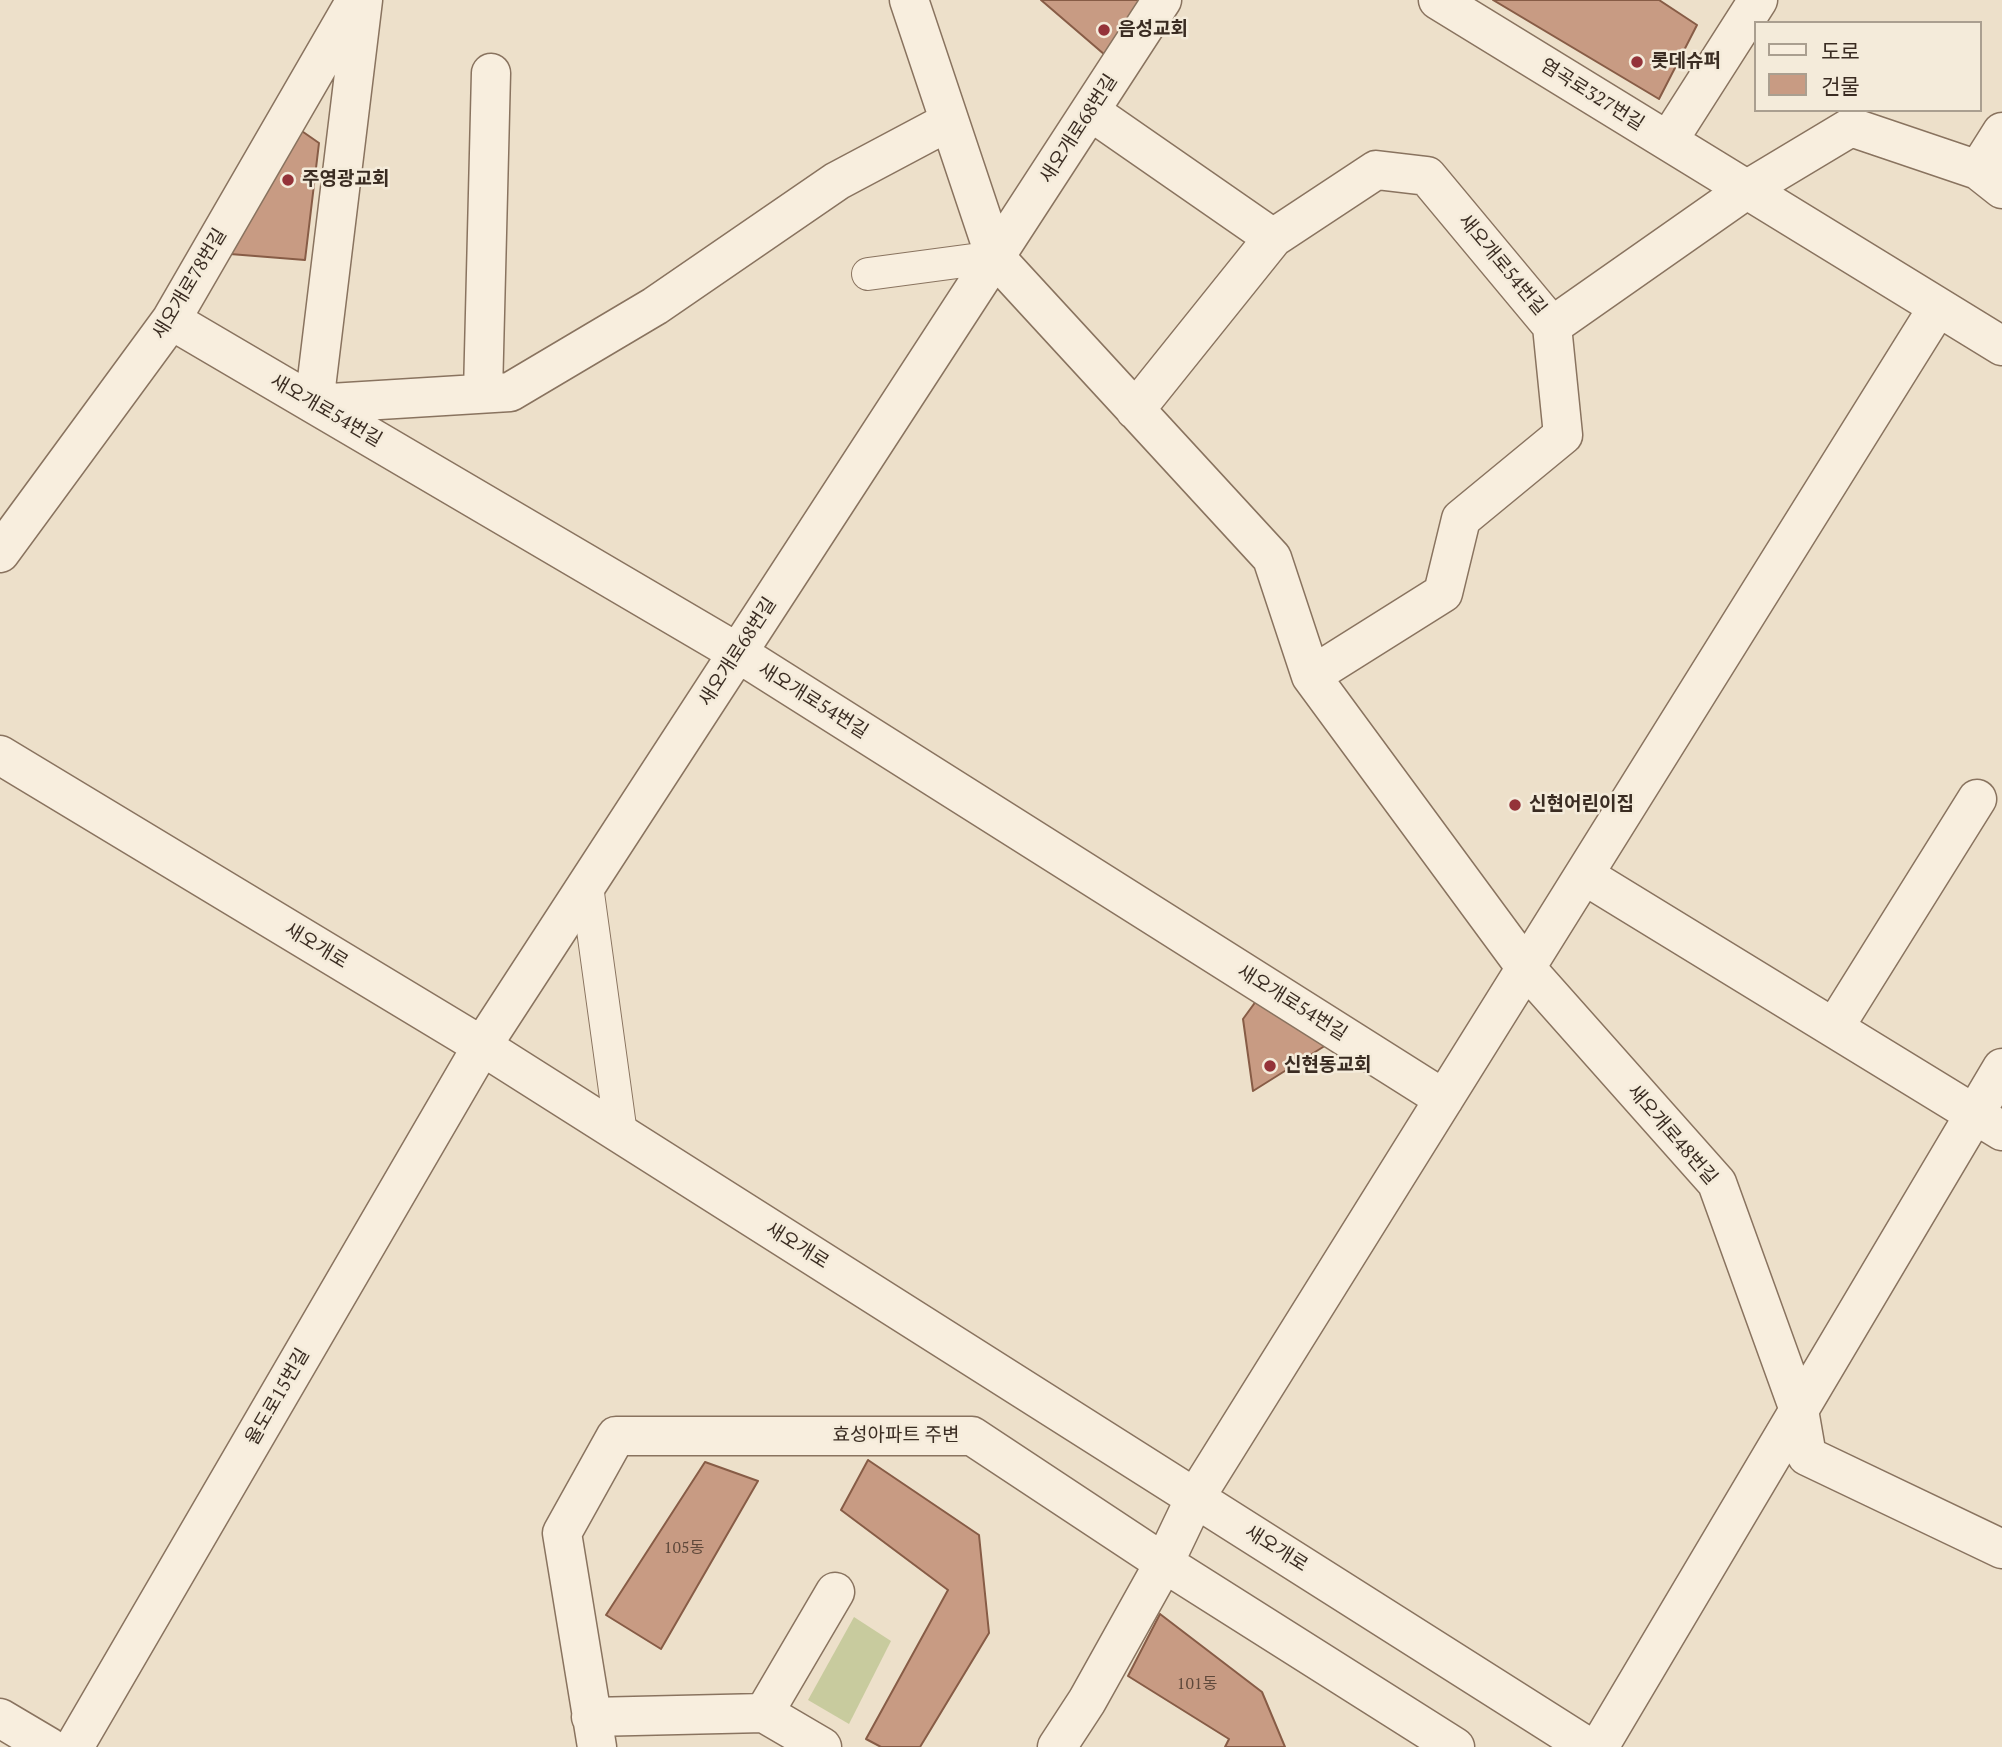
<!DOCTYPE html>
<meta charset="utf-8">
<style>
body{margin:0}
#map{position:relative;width:2002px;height:1747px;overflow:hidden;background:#ede0ca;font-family:"PT Serif","Noto Sans KR",serif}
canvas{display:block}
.legend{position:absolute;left:1754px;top:21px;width:228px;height:91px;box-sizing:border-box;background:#f4ebda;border:2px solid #aa9f90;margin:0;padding:9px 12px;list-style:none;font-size:21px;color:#3a2c22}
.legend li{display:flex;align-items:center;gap:14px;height:35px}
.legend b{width:35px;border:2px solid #aa9f90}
</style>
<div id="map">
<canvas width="2002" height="1747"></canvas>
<ul class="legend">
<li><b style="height:9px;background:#f8eede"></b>도로</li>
<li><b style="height:19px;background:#c89b83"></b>건물</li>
</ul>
</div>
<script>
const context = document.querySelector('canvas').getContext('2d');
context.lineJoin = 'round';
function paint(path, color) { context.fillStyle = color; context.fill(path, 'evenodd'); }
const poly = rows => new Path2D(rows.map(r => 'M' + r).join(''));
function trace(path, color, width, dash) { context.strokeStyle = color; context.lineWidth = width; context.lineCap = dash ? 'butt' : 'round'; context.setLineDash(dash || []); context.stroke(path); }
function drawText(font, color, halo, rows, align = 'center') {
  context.font = font + ' "PT Serif","Noto Sans KR",serif'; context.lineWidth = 5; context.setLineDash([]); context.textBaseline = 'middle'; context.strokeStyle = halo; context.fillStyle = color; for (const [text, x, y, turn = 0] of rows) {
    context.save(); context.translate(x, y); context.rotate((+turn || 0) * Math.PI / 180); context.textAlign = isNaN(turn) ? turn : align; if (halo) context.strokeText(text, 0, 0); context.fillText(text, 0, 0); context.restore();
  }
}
const green = poly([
 [854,1617,891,1641,849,1724,808,1700]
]);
const building = poly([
 [1041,0,1151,0,1112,61,1041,0],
 [1493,0,1659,0,1697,25,1659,99,1493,0],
 [296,127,319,143,305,260,230,254,296,127],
 [1259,997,1331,1042,1253,1091,1243,1019,1259,997],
 [868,1460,979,1535,989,1633,920,1747,881,1747,866,1739,948,1590,841,1510,868,1460],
 [705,1462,758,1481,661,1649,606,1615,705,1462],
 [1160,1614,1262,1692,1285,1747,1225,1747,1229,1739,1128,1676,1160,1614]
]);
const pedestrian = poly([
 [868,274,995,257],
 [587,886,621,1134]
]);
const minor = poly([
 [363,0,314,404,510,392,655,306,837,181,948,122],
 [909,0,995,257,1272,558,1311,676,1526,968,1717,1183,1799,1410,1807,1456,2002,1549],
 [1438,0,2002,346],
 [1090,111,1273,238],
 [1668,141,1758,0],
 [1978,170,2002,132],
 [171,320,738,653,1444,1099],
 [1552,326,1746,190,1851,127,1978,170,2002,189],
 [483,393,491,73],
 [1135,410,1273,238,1376,170,1427,176,1552,326,1563,435,1461,519,1443,593,1311,676],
 [0,553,171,320,356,0],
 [0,755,482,1046,1588,1747],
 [1584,875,2002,1131],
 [1834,1028,1977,799],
 [764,1713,835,1592],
 [591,1717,764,1713,822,1747],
 [0,1718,49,1747],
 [74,1747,482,1046,1162,0],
 [597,1747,562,1533,616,1436,972,1436,1164,1563,1455,1747],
 [1057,1747,1087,1701,1164,1563,1195,1498,1938,307],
 [1599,1747,2002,1068]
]);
const markers = [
 [1104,30,7,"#943339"],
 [1637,62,7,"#943339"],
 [288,180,7,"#943339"],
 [1515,805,7,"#943339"],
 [1270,1066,7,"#943339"]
];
const numberNames = [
 ["105동",684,1548],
 ["101동",1197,1684]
];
const poiNames = [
 ["음성교회",1118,30],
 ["롯데슈퍼",1651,62],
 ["주영광교회",302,180],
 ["신현어린이집",1529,805],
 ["신현동교회",1284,1066]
];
const streetNames = [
 ["염곡로327번길",1592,95,32],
 ["새오개로68번길",1079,129,-57],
 ["새오개로54번길",1502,265,50],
 ["새오개로78번길",190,284,-59],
 ["새오개로54번길",326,411,30],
 ["새오개로68번길",738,652,-57],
 ["새오개로54번길",813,701,32],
 ["새오개로",316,946,31],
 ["새오개로54번길",1292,1003,32],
 ["새오개로48번길",1672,1135,49],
 ["새오개로",797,1246,32],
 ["율도로15번길",278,1397,-60],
 ["효성아파트 주변",896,1436],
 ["새오개로",1276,1549,32]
];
paint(green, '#c8cb9e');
paint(building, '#c89b83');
trace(building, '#875c46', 2);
trace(pedestrian, '#89735f', 34);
trace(minor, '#89735f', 41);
trace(pedestrian, '#f8eede', 32);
trace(minor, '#f8eede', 38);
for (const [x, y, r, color] of markers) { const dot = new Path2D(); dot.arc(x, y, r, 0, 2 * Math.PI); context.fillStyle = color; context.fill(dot); trace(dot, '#f4ebda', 2.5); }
drawText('16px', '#5e483a', null, numberNames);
drawText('bold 19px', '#3a2c22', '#f4ebda', poiNames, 'left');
drawText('19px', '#3a2c22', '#f4ebda', streetNames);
</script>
